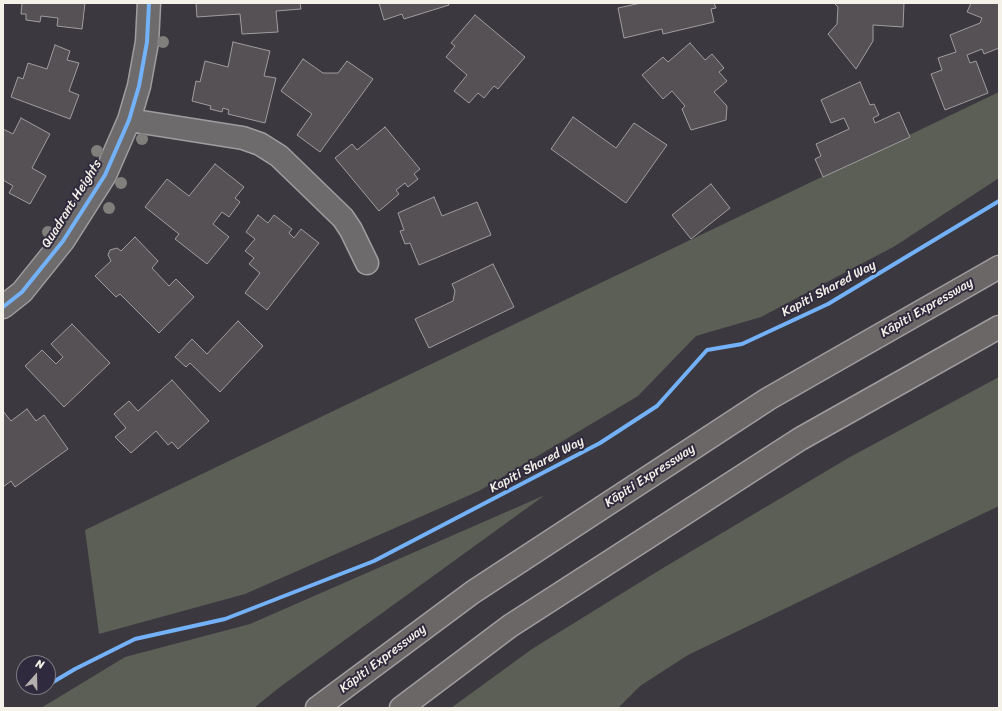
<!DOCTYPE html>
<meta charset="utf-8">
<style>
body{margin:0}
#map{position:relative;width:1002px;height:711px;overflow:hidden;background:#3c3840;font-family:Sriracha,sans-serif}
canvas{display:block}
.frame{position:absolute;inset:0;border:4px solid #f4f1e8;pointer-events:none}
.north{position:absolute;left:16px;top:655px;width:40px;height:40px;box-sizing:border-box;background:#2f2a3d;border:1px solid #7e7a81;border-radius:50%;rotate:20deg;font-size:11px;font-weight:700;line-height:16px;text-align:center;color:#f4f1e8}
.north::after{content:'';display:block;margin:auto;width:14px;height:18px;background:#b4b0ad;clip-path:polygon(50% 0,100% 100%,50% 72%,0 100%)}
</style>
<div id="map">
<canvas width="1002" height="711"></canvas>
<div class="frame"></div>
<div class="north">N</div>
</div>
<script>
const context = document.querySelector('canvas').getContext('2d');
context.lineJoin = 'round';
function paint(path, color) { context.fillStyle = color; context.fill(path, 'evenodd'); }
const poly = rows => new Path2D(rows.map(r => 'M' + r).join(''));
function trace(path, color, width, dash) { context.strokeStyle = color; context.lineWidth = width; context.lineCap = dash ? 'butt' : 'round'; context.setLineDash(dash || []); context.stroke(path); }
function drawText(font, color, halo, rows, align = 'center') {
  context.font = font + ' Sriracha,sans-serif'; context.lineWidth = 4; context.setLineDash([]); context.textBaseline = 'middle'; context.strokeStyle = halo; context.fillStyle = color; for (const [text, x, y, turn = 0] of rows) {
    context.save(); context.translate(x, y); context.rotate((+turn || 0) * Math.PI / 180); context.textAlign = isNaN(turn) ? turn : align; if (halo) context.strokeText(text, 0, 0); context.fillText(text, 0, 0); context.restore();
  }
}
const green = poly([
 [999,92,999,178,895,246,761,317,696,336,638,396,479,491,245,594,99,634,85,530],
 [999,377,999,506,688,655,640,686,618,708,451,708,532,649,663,568,850,457],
 [545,495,280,687,254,708,41,708,125,657,250,624]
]);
const building = poly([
 [22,3,85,3,82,29,57,26,58,18,41,16,40,22,26,20,26,14,21,14,22,3],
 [196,3,300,3,301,9,276,11,278,32,242,34,240,14,197,17,196,3],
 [379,3,448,3,449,5,404,19,402,14,384,20,379,3],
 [641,3,714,3,716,8,711,9,714,22,663,34,662,29,624,38,618,8,641,3],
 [834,3,904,3,903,27,873,25,873,41,856,69,828,34,837,24,838,7,834,3],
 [971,3,999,3,999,48,984,54,982,49,967,55,970,63,976,61,988,93,945,110,931,74,942,70,938,58,956,52,950,35,980,23,982,18,967,12,971,3],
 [475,15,525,57,498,89,494,86,484,98,478,93,469,103,454,91,467,75,446,57,455,46,451,43,475,15],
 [233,42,270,51,264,76,276,78,265,123,228,114,229,110,223,108,222,112,210,109,211,106,192,101,196,81,200,82,205,61,228,67,233,42],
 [690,43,705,60,712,54,724,68,719,72,727,81,714,92,727,106,726,120,691,130,682,109,685,106,672,91,663,99,642,75,663,57,668,62,690,43],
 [55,45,70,51,67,60,79,63,69,91,79,95,70,119,11,97,18,77,23,79,28,63,47,69,55,45],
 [303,59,323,73,338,73,347,61,373,79,320,152,297,135,312,114,281,91,303,59],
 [860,82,870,105,874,104,879,115,873,118,875,123,899,112,910,137,823,177,815,159,821,156,816,144,849,129,844,118,831,123,821,100,860,82],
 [573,117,616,148,634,123,667,145,626,203,551,149,573,117],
 [21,118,50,134,32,168,46,176,30,204,9,193,13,186,3,180,3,129,13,134,21,118],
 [385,127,420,169,414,174,418,179,408,187,405,183,396,190,399,194,379,211,335,158,352,144,357,150,385,127],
 [215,164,244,187,235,198,240,202,229,217,222,212,213,224,229,237,207,264,175,239,179,234,145,207,167,179,189,196,215,164],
 [711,184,730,208,691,239,672,215,711,184],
 [434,197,442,216,477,202,491,235,419,265,410,243,405,244,400,231,404,230,398,213,434,197],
 [258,215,268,223,274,215,292,229,289,233,294,238,301,229,319,243,267,310,245,293,260,273,249,264,254,258,245,251,255,239,246,232,258,215],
 [135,237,158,261,152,268,169,286,176,279,194,297,159,333,120,294,116,297,95,276,111,261,108,255,110,250,117,248,121,251,135,237],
 [493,264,514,307,429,348,415,319,453,301,455,291,452,284,493,264],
 [238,321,263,346,220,392,190,363,186,367,175,357,192,339,207,354,238,321],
 [72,324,110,363,64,407,25,366,42,350,56,364,63,357,51,344,72,324],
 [172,380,209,421,178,449,172,442,168,445,156,431,131,453,115,437,126,428,114,414,129,401,138,411,172,380],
 [27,409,36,421,44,415,68,449,15,487,11,481,3,487,3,411,11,421,27,409]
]);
const minor = poly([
 [129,120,243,138,260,144,279,156,343,218,351,230,367,263],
 [3,307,22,292,63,241,105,175,129,120,139,86,147,42,149,3]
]);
const motorway = poly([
 [317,708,473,592,768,399,999,267],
 [401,708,510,626,800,439,999,327]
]);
const cycleway = poly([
 [3,307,22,292,63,241,105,175,129,120,139,86,147,42,149,3],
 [48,685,75,669,135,639,225,619,374,561,600,443,657,406,707,350,742,344,828,304,999,201]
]);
const trees = [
 [163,42],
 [142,139],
 [97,151],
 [121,183],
 [109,208],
 [48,232]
];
const streetNames = [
 ["Quadrant Heights",72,204,-58],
 ["Kapiti Shared Way",829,289,-28],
 ["Kāpiti Expressway",927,308,-30],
 ["Kapiti Shared Way",537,465,-28],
 ["Kāpiti Expressway",650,476,-33],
 ["Kāpiti Expressway",383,659,-37]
];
paint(green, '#5b5f55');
paint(building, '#555154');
trace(building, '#9f9d9f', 1);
trace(minor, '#9f9d9f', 25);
trace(motorway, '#9f9d9f', 25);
trace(minor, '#6e6b6d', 22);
trace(motorway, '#6a6766', 22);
trace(cycleway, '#73b2f8', 4);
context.fillStyle = '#817f7c';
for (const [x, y] of trees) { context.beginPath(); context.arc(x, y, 6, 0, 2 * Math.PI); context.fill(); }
drawText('13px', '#f4f1e8', '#2f2a3d', streetNames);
</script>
